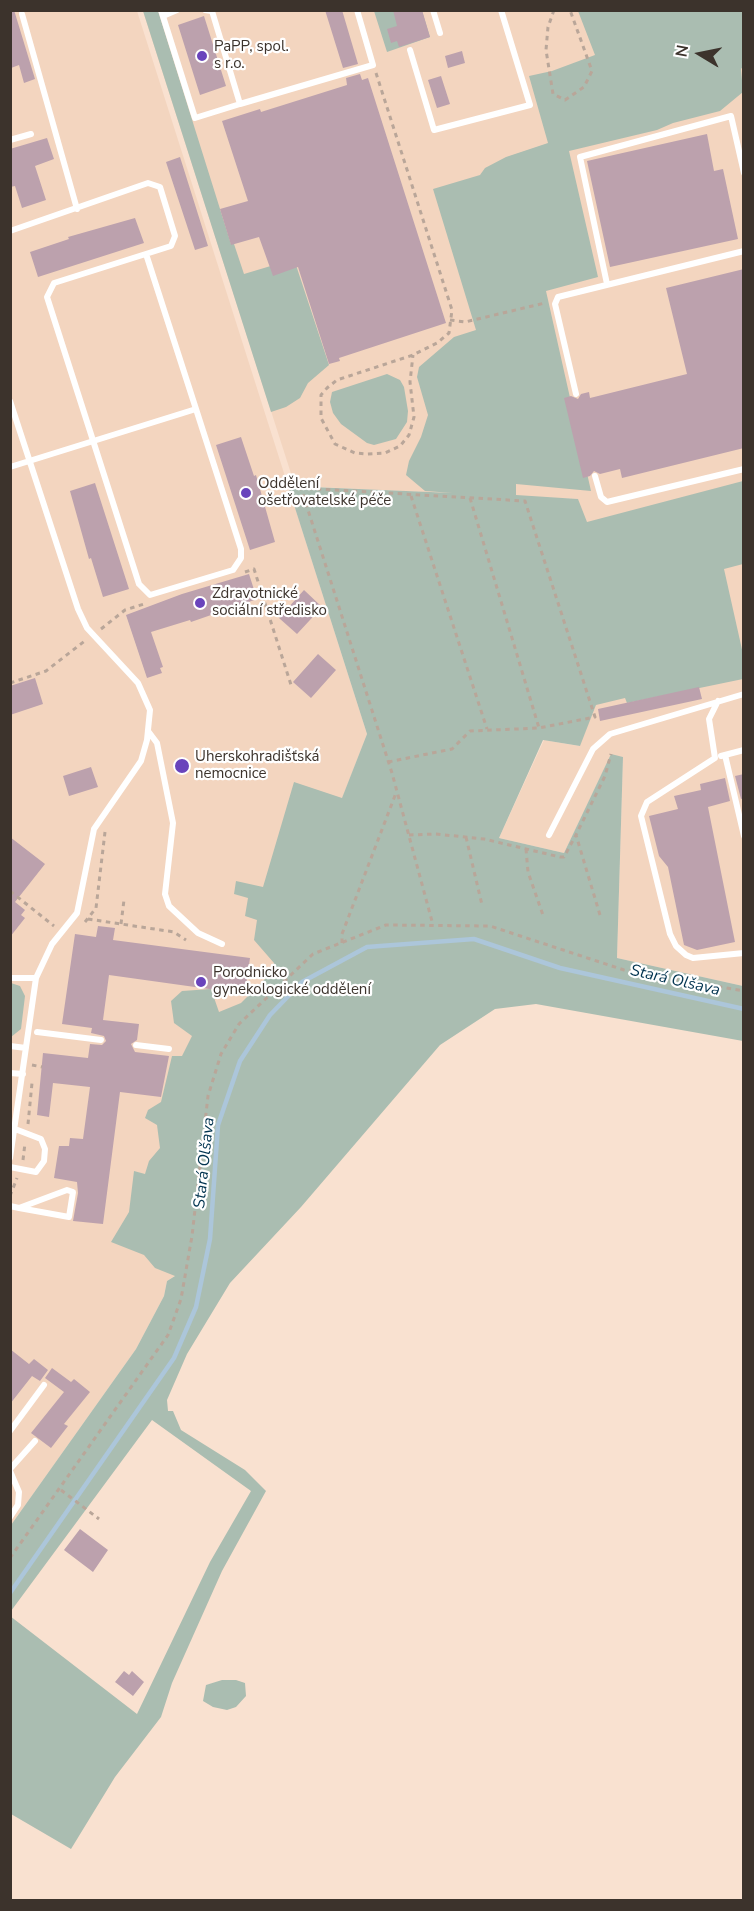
<!DOCTYPE html>
<meta charset="utf-8">
<style>
body{margin:0}
#map{position:relative;width:754px;height:1911px;overflow:hidden;background:#f9e1d0;font-family:"Nunito Sans",sans-serif}
canvas{display:block}
.frame{position:absolute;inset:0;border:12px solid #3c332c;pointer-events:none}
.north{position:absolute;left:670px;top:24px;width:60px;height:60px;-webkit-text-stroke:4px #fff;paint-order:stroke;rotate:280deg;font-size:16px;font-weight:700;line-height:24px;text-align:center;color:#3c332c}
.north::after{content:'';display:block;margin:auto;width:21px;height:27px;background:#3c332c;clip-path:polygon(50% 0,100% 100%,50% 72%,0 100%)}
</style>
<div id="map">
<canvas width="754" height="1911"></canvas>
<div class="frame"></div>
<div class="north">N</div>
</div>
<script>
const context = document.querySelector('canvas').getContext('2d');
context.lineJoin = 'round';
function paint(path, color) { context.fillStyle = color; context.fill(path, 'evenodd'); }
const poly = rows => new Path2D(rows.map(r => 'M' + r).join(''));
function trace(path, color, width, dash) { context.strokeStyle = color; context.lineWidth = width; context.lineCap = dash ? 'butt' : 'round'; context.setLineDash(dash || []); context.stroke(path); }
function drawText(font, color, halo, rows, align = 'center') {
  context.font = font + ' "Nunito Sans",sans-serif'; context.lineWidth = 4.5; context.setLineDash([]); context.textBaseline = 'middle'; context.strokeStyle = halo; context.fillStyle = color; for (const [text, x, y, turn = 0] of rows) {
    context.save(); context.translate(x, y); context.rotate((+turn || 0) * Math.PI / 180); context.textAlign = isNaN(turn) ? turn : align; if (halo) context.strokeText(text, 0, 0); context.fillText(text, 0, 0); context.restore();
  }
}
const built = poly([
 [11,11,137,11,367,734,277,967,176,1275,167,1281,164,1296,136,1349,11,1525],
 [143,11,743,11,743,986,617,958,623,757,611,755,564,853,499,838,544,740,579,746,596,705,578,499,295,486]
]);
const green = poly([
 [143,11,158,11,231,244,234,244,244,274,294,259,329,365,308,383,300,398,286,407,271,412],
 [374,11,422,11,430,37,387,52],
 [578,11,743,11,744,65,741,69,743,92,720,111,673,123,657,130,569,151,598,277,546,291,591,491,516,484,516,495,578,499,587,522,743,481,743,564,724,569,743,654,743,679,627,703,625,698,596,705,580,746,543,740,499,838,564,853,611,754,623,757,617,958,743,986,743,1041,536,1004,495,1009,440,1045,301,1207,230,1283,187,1354,167,1400,168,1411,173,1411,181,1430,245,1470,266,1491,222,1571,172,1683,161,1717,115,1777,71,1849,11,1814,10,1616,137,1714,210,1562,251,1491,152,1420,11,1611,11,1525,136,1349,164,1296,167,1281,175,1276,155,1268,144,1255,111,1242,129,1212,134,1171,145,1174,149,1161,160,1148,157,1125,145,1118,148,1110,161,1102,172,1056,182,1056,192,1036,174,1023,171,1001,182,991,211,989,219,1012,241,1003,268,976,274,963,254,940,257,920,245,916,248,898,234,894,236,881,263,887,294,782,342,798,367,734,288,486,453,493,425,491,406,475,409,461,421,437,428,415,417,377,419,367,454,337,476,330,433,189,480,175,485,168,506,157,548,143,529,76,552,71,595,55],
 [387,374,400,380,404,387,408,411,407,422,396,439,374,445,367,443,341,424,333,413,330,402,332,392],
 [11,983,20,986,25,996,21,1029,11,1037],
 [222,1680,236,1680,245,1683,246,1696,236,1707,227,1710,213,1707,203,1701,206,1685]
]);
const stream = poly([
 [10,1593,174,1358,196,1307,210,1239,218,1125,240,1061,270,1015,302,982,367,947,474,939,560,968,744,1009]
]);
const building = poly([
 [10,10,14,10,35,79,24,83,19,65,11,68],
 [325,10,342,10,358,64,343,68],
 [393,10,422,10,430,37,399,47,397,41,391,43,387,29,397,26],
 [204,16,226,86,200,95,178,25],
 [462,51,465,63,448,68,445,56],
 [360,74,362,80,368,78,446,323,339,358,340,361,329,364,298,267,273,276,259,237,231,245,220,209,248,201,222,121,260,109,261,112,347,85,346,78],
 [441,76,450,104,437,108,428,80],
 [707,134,714,171,723,169,738,239,610,267,587,161],
 [47,138,54,159,35,166,46,200,22,208,15,186,10,187,10,149],
 [180,157,208,246,195,250,166,162],
 [135,218,144,243,38,277,30,252,69,239,68,237],
 [744,269,744,448,622,478,620,469,600,474,594,471,590,476,583,478,564,398,571,396,578,399,581,394,589,392,590,398,687,374,666,288],
 [241,437,254,476,256,475,275,542,250,550,216,445],
 [95,483,129,589,103,597,91,558,89,559,70,491],
 [249,574,257,599,191,622,190,620,151,632,163,667,160,668,162,673,147,678,126,615,182,594],
 [304,590,322,607,297,634,279,618],
 [318,654,336,670,311,698,293,682],
 [35,678,43,704,10,715,10,686],
 [699,687,702,699,600,721,598,709],
 [91,767,98,787,69,796,63,776],
 [744,774,744,798,741,799,735,776],
 [725,778,730,801,708,807,735,942,697,950,684,945,668,867,659,856,649,816,678,809,674,796,701,790,700,784],
 [10,837,45,864,15,902,25,910,21,915,25,918,10,937],
 [98,926,115,928,113,940,250,958,245,994,109,975,103,1020,139,1024,137,1040,131,1044,135,1052,169,1056,161,1097,120,1092,103,1224,73,1221,78,1193,77,1182,54,1178,59,1146,69,1146,70,1138,83,1139,90,1087,53,1083,49,1117,37,1115,43,1053,88,1058,90,1044,102,1045,106,1041,104,1036,91,1033,92,1028,62,1024,75,934,96,937],
 [10,1349,29,1364,34,1359,48,1370,40,1381,32,1376,10,1404],
 [52,1368,71,1382,74,1379,90,1392,64,1424,68,1426,51,1448,31,1433,64,1392,45,1378],
 [80,1529,108,1550,93,1572,64,1550],
 [124,1671,129,1675,132,1671,144,1682,133,1696,115,1682]
]);
const path = poly([
 [554,10,548,27,546,50,553,94,565,100,584,87,592,71,570,10],
 [376,73,452,310,449,333,437,343,413,355,337,380,327,388,321,395,321,418,335,444,355,453,367,454,385,453,400,446,409,435,414,417,410,382,413,355],
 [450,320,465,322,545,303],
 [411,496,487,729],
 [470,498,539,728],
 [245,572,254,569,292,688],
 [101,629,125,610,144,604],
 [10,683,46,671,86,640],
 [388,762,452,749,470,731,539,728,595,717,525,501,301,488,392,773,433,925],
 [409,835,436,834,484,839,560,857,564,857,576,835],
 [466,837,482,905],
 [526,849,528,872,544,918],
 [10,891,54,926],
 [600,915,576,835,605,776,611,754],
 [88,919,174,932,186,940],
 [85,922,96,908,105,832],
 [121,924,124,900],
 [342,943,342,934,396,793],
 [32,1065,42,1067],
 [28,1124,32,1083],
 [23,1160,25,1143],
 [10,1196,17,1178],
 [61,1490,99,1519],
 [10,1558,168,1335,181,1299,192,1236,208,1096,221,1054,239,1024,313,954,386,925,490,926,624,970,744,991]
]);
const lane = poly([
 [161,10,195,118,240,104,212,11,205,10],
 [433,10,440,33],
 [22,14,77,209],
 [163,16,177,10],
 [410,50,434,130,530,105,501,10],
 [240,104,373,65,357,10],
 [10,140,31,134],
 [10,231,148,183,160,187,175,236,171,246,54,283,47,297,139,584,150,595,233,570,241,558,241,549,196,409],
 [607,284,580,157,731,116,744,173],
 [576,394,555,304,558,297,744,251],
 [10,401,78,609,87,628,138,683,150,710,147,740,141,761,94,829,77,913,52,944,36,978,10,1158],
 [10,467,196,409,146,254],
 [595,476,601,497,607,502,744,469],
 [718,701,709,719,715,758,647,802,641,816,670,934,676,946,686,955,693,958,744,953],
 [148,731,157,743,173,823,165,894,169,906,198,933,222,944],
 [725,755,744,836],
 [721,756,744,750],
 [549,835,593,749,610,734,744,694],
 [10,978,36,978],
 [37,1032,101,1040],
 [136,1045,169,1049],
 [10,1046,26,1048],
 [10,1073,23,1074],
 [10,1167,36,1172,44,1161,45,1149,41,1139,15,1129],
 [10,1206,19,1208,69,1217,73,1192,67,1190,19,1208],
 [10,1431,44,1385],
 [10,1469,35,1441],
 [10,1471,19,1492,18,1505,10,1517]
]);
const markers = [
 [202,56,6,"#6944bc"],
 [246,493,6,"#6944bc"],
 [200,603,6,"#6944bc"],
 [182,766,8,"#6944bc"],
 [201,982,6,"#6944bc"]
];
const poiNames = [
 ["PaPP, spol.",214,47],
 ["s r.o.",214,64],
 ["Oddělení",258,484],
 ["ošetřovatelské péče",258,501],
 ["Zdravotnické",212,594],
 ["sociální středisko",212,611],
 ["Uherskohradišťská",195,757],
 ["nemocnice",195,774],
 ["Porodnicko",213,973],
 ["gynekologické oddělení",213,990]
];
const waterNames = [
 ["Stará Olšava",675,981,13],
 ["Stará Olšava",205,1163,-84]
];
paint(built, '#f3d5bf');
paint(green, '#aabdb1');
trace(stream, '#acc6da', 4.5);
paint(building, '#bca1ad');
trace(path, '#b9a699', 3, [4.5, 4.5]);
trace(lane, '#fff', 6);
for (const [x, y, r, color] of markers) { const dot = new Path2D(); dot.arc(x, y, r, 0, 2 * Math.PI); context.fillStyle = color; context.fill(dot); trace(dot, '#fff', 2); }
drawText('15px', '#3c332c', '#fff', poiNames, 'left');
drawText('italic 16px', '#023450', '#fff', waterNames);
</script>
